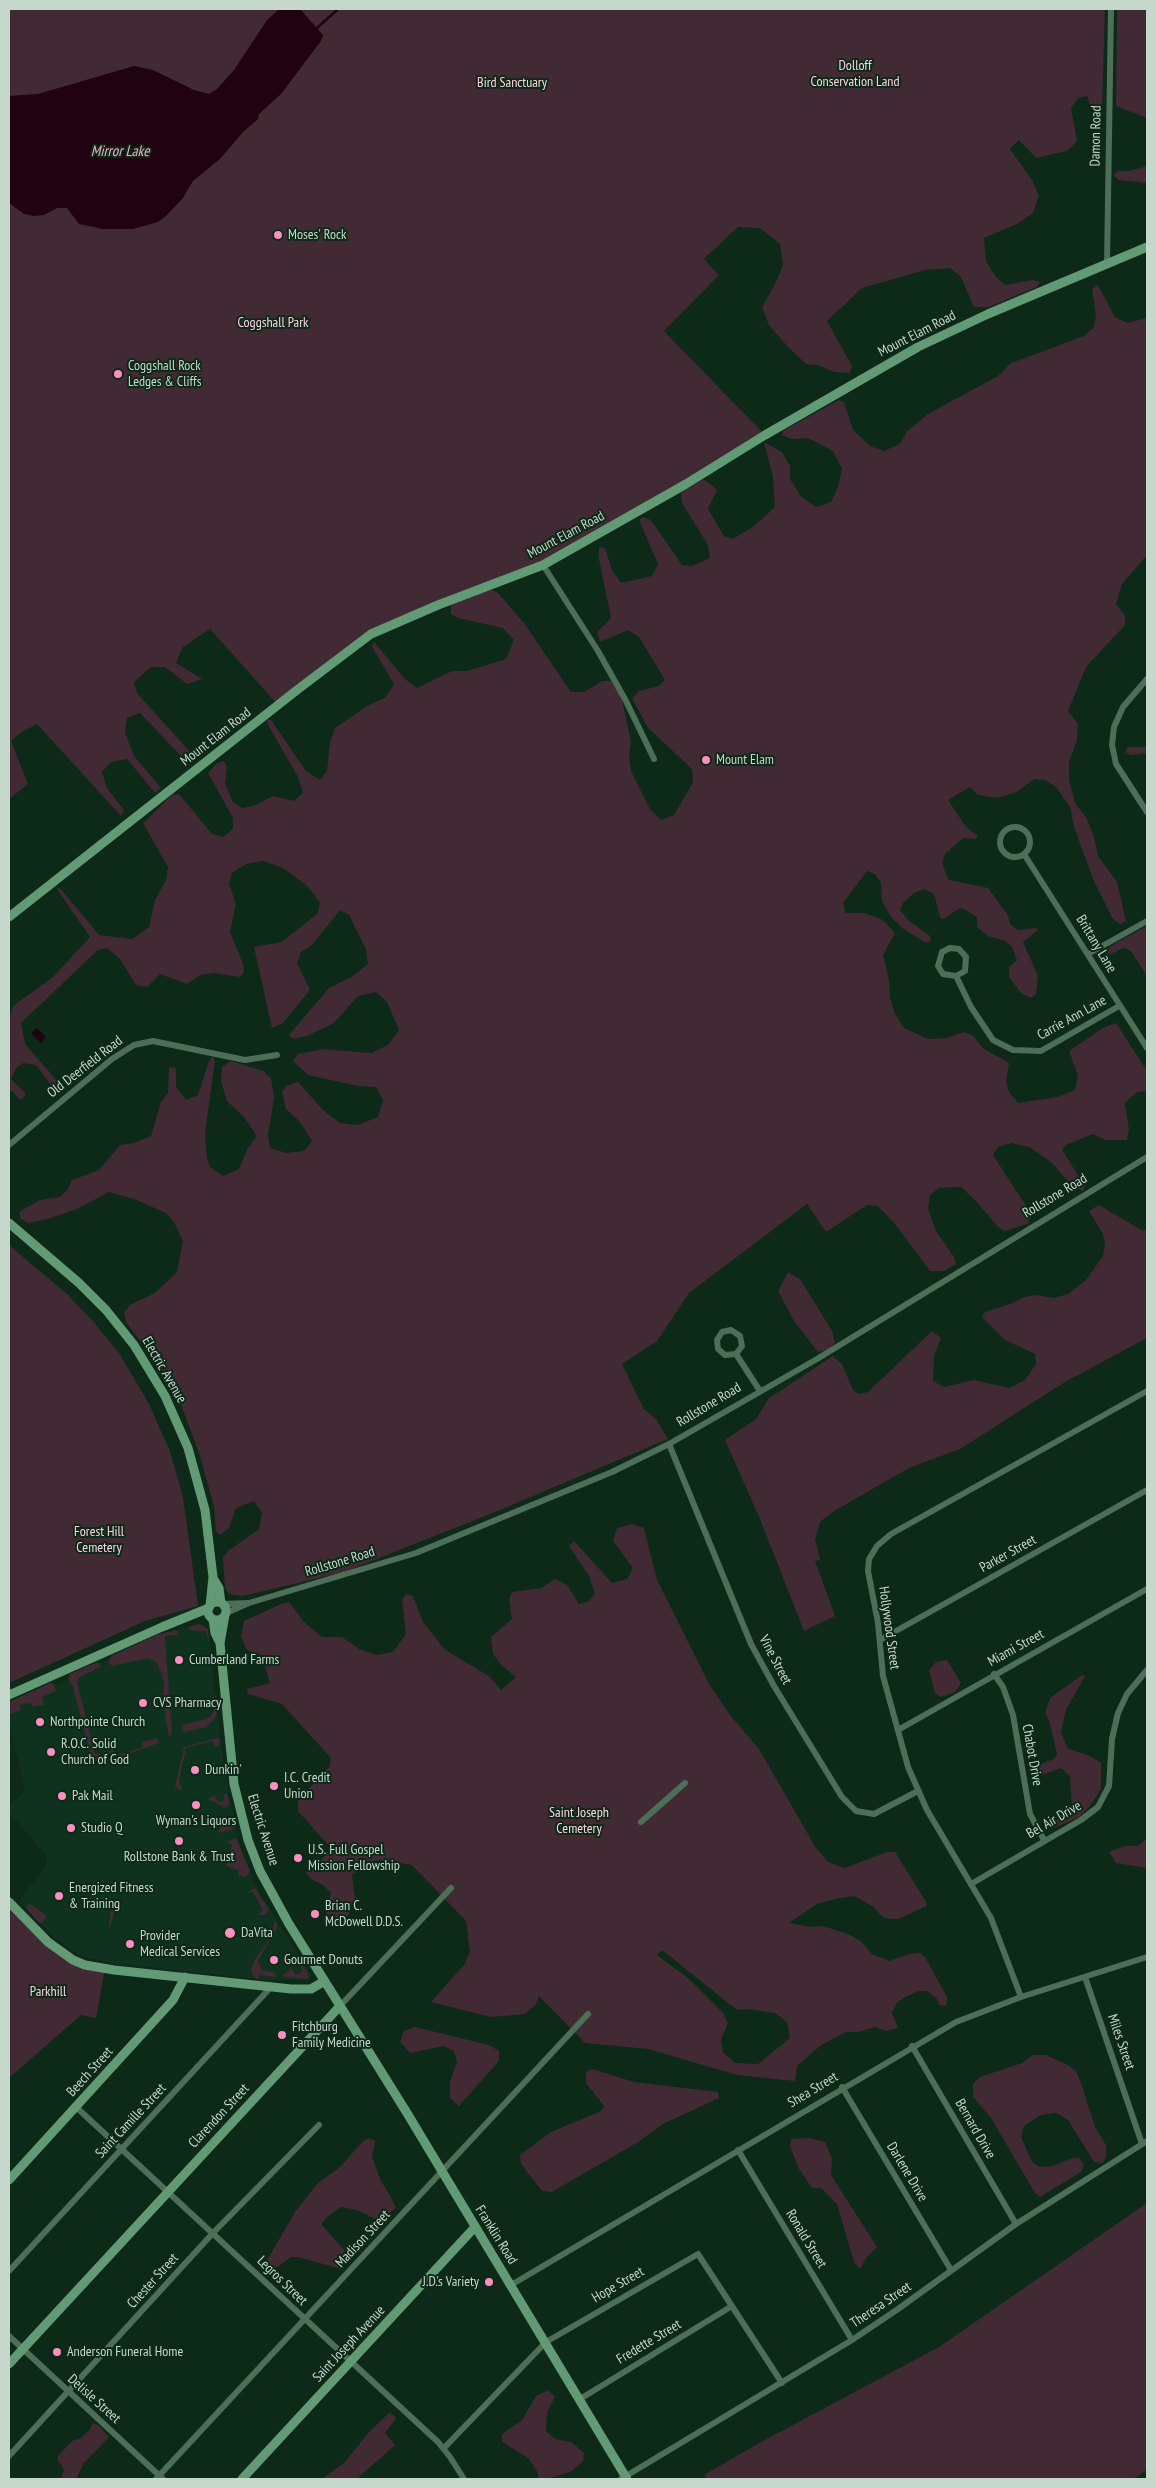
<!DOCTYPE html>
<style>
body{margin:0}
#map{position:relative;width:1156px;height:2488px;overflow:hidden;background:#0d2918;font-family:"PT Sans Narrow",sans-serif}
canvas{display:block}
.frame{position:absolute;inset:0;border:10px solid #c6d7cb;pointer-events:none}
</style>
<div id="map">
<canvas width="1156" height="2488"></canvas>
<div class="frame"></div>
</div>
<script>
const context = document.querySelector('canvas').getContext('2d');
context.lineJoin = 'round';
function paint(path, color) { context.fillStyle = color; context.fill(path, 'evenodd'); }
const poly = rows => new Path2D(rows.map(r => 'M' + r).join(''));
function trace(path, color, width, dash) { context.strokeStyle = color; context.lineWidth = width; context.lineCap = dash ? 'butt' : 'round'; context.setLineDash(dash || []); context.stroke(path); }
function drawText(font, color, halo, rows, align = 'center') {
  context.font = font + ' "PT Sans Narrow",sans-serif'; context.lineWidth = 4; context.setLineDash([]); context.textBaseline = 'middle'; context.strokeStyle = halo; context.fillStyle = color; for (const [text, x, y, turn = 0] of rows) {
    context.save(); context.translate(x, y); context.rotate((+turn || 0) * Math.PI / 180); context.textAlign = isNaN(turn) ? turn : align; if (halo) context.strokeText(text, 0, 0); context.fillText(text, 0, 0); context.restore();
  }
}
const built = poly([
 [200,1624,207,1627,209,1632,220,1739,229,1796,239,1844,258,1890,311,1975,310,1980,267,1980,117,1964,89,1958,77,1954,54,1937,19,1901,47,1864,47,1856,9,1813,9,1806,22,1794,25,1789,9,1725,9,1702,50,1683,55,1685,68,1679,70,1674,95,1663,101,1664,109,1660,111,1656,159,1634]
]);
const green = poly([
 [9,9,1105,9,1102,108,1100,116,1094,117,1087,96,1078,98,1071,108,1077,141,1067,151,1036,158,1019,140,1010,149,1032,180,1039,196,1033,213,1017,224,984,238,986,261,996,277,1005,285,1033,280,1040,282,1037,287,988,307,974,307,961,277,950,268,925,270,862,288,827,321,852,366,850,373,834,372,818,365,806,364,789,348,769,325,762,307,774,286,783,265,780,244,760,228,738,227,704,259,719,275,664,331,765,435,543,565,371,634,278,705,210,629,183,647,176,663,202,679,187,684,165,667,151,667,134,682,137,693,193,755,191,762,181,756,140,713,127,718,125,733,134,756,161,788,155,793,127,759,111,762,102,772,107,788,124,810,121,816,37,724,20,733,11,741,28,784,9,799],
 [1117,9,1147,9,1147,118,1116,106],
 [1147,166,1147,183,1118,180,1114,175,1117,171,1129,171],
 [1098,285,1115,317,1127,323,1147,318,1147,555,1122,584,1116,604,1125,616,1125,625,1086,667,1068,711,1078,724,1077,740,1069,762,1069,780,1075,803,1087,819,1094,837,1098,856,1117,882,1126,921,1120,924,1113,919,1094,881,1074,827,1070,807,1056,787,1045,780,1034,779,1017,792,998,798,978,795,970,787,948,800,966,827,978,836,976,839,963,838,945,854,942,864,949,880,988,888,1007,914,1011,925,1018,930,1036,928,1038,930,1023,942,1038,976,1036,994,1031,998,1021,993,1009,977,1009,967,1017,960,1012,947,1005,941,988,936,977,927,977,917,964,909,960,908,943,919,940,917,934,894,925,889,914,893,903,903,900,910,908,920,930,936,931,941,926,943,902,928,891,917,882,901,881,883,875,874,867,871,843,903,846,913,865,913,883,920,895,933,883,955,889,980,890,998,895,1014,904,1028,928,1039,947,1038,964,1032,972,1035,984,1049,1009,1063,1006,1081,1009,1092,1018,1103,1057,1097,1075,1090,1078,1075,1069,1051,1103,1028,1116,1023,1147,1071,1147,1091,1137,1092,1125,1103,1129,1130,1127,1140,1106,1140,1093,1134,1066,1145,1062,1150,1085,1186,1083,1191,1073,1187,1051,1162,1029,1147,1011,1143,998,1147,993,1155,1032,1215,1027,1224,1005,1231,998,1227,975,1200,961,1187,939,1188,930,1195,928,1209,936,1231,954,1257,956,1264,944,1271,930,1271,895,1224,878,1206,867,1205,826,1232,807,1204,689,1293,657,1341,622,1364,644,1409,656,1419,668,1439,500,1510,344,1572,243,1596,229,1594,225,1588,223,1558,228,1551,259,1529,262,1513,254,1501,236,1508,229,1528,221,1535,216,1532,214,1506,199,1453,181,1405,154,1359,126,1322,124,1312,130,1305,155,1293,177,1272,183,1241,174,1222,166,1213,134,1199,109,1192,77,1209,48,1219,28,1223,21,1219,19,1212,40,1200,60,1197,68,1189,72,1180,99,1170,120,1145,134,1143,151,1136,161,1102,168,1093,169,1067,176,1068,176,1087,186,1100,198,1095,209,1061,212,1057,215,1059,205,1134,207,1159,210,1167,223,1176,239,1169,248,1148,257,1136,244,1117,227,1101,221,1081,222,1067,231,1061,263,1071,271,1078,274,1098,268,1135,270,1148,286,1153,304,1151,312,1141,300,1122,286,1109,282,1092,286,1086,298,1082,323,1110,340,1123,358,1125,378,1117,383,1100,376,1087,358,1086,308,1075,293,1061,298,1054,323,1049,371,1053,388,1045,399,1030,387,1002,376,992,358,996,334,1023,307,1036,293,1039,289,1035,329,988,353,976,368,964,366,949,349,915,340,910,312,945,301,952,297,963,310,990,283,1023,272,1028,254,947,282,942,318,913,320,902,306,885,283,868,263,861,246,864,232,873,229,884,236,904,230,932,243,964,244,972,240,977,214,973,200,975,187,984,160,974,147,987,136,985,120,959,107,948,98,950,21,1023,25,1044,60,1084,54,1089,36,1065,23,1063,16,1068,11,1079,26,1094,21,1100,9,1089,9,1021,13,1006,53,977,90,937,57,889,60,888,99,935,132,939,149,927,155,900,166,880,168,867,143,823,172,795,179,794,212,834,223,837,233,829,233,818,208,773,217,763,224,761,227,767,225,784,233,802,242,808,256,805,273,796,294,801,303,793,298,777,268,725,267,720,271,720,306,771,320,780,327,771,330,742,335,728,367,706,386,697,394,684,372,647,374,642,405,679,417,688,452,671,467,671,506,659,514,640,503,628,458,618,451,614,451,604,490,589,498,593,524,623,571,692,584,692,602,681,611,681,621,696,631,741,629,756,631,771,650,809,661,820,674,815,693,782,692,769,648,728,632,698,639,691,659,686,665,680,639,637,628,630,600,642,597,632,611,618,599,559,599,547,605,548,612,570,621,583,652,576,658,564,639,520,643,517,651,520,682,565,692,566,710,558,708,545,682,503,681,493,703,479,711,485,717,490,708,509,724,536,733,539,754,526,775,507,773,477,764,442,782,452,790,466,790,479,801,496,816,507,831,502,838,487,842,469,833,451,808,438,791,439,782,435,783,431,839,400,844,402,853,430,870,446,884,451,900,444,907,431,928,414,998,376,1011,363,1084,336,1094,327,1096,315,1092,289],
 [1128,747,1147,747,1147,753,1131,755,1125,752],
 [1147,926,1147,976,1131,951,1123,948,1109,955,1107,950,1114,944],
 [1099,1205,1143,1231,1147,1229,1147,1338,1065,1382,960,1449,909,1468,834,1511,820,1522,815,1539,820,1560,815,1561,835,1616,804,1631,760,1519,725,1440,756,1419,769,1398,833,1356,842,1364,853,1390,859,1394,868,1392,932,1331,941,1338,934,1356,933,1381,944,1387,974,1380,1009,1388,1025,1380,1036,1364,1035,1354,1005,1340,982,1317,985,1312,1013,1303,1024,1297,1036,1295,1054,1298,1068,1294,1086,1280,1103,1256,1105,1244,1103,1234,1089,1211],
 [9,1245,67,1294,92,1320,119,1353,148,1402,170,1451,183,1497,198,1606,145,1621,9,1683],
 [788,1272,800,1279,832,1331,835,1343,827,1350,818,1352,794,1321,778,1291],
 [632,1524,644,1528,657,1580,709,1684,730,1715,759,1749,816,1848,828,1862,845,1868,887,1852,895,1852,925,1900,927,1906,898,1919,884,1918,872,1906,854,1896,835,1899,817,1904,789,1923,811,1927,823,1926,848,1934,861,1941,872,1954,889,1961,909,1954,920,1953,925,1957,947,1997,947,2004,945,2006,939,2005,937,1999,927,1991,919,1991,905,1997,897,2003,892,2013,898,2028,886,2031,875,2027,858,2032,846,2032,820,2046,797,2066,795,2081,737,2075,648,2049,585,2043,539,1996,536,2004,525,2014,491,2017,431,2002,464,1965,470,1952,466,1921,412,1865,380,1860,367,1864,352,1875,355,1899,348,1915,341,1924,324,1922,331,1893,323,1885,311,1879,306,1873,327,1854,329,1846,298,1811,298,1800,330,1766,331,1758,282,1704,248,1694,247,1689,270,1683,261,1655,247,1650,241,1637,244,1621,281,1604,289,1602,304,1622,322,1637,342,1637,359,1649,377,1655,393,1652,406,1634,402,1600,406,1594,413,1596,423,1622,445,1650,489,1676,501,1690,516,1677,502,1666,493,1654,491,1637,512,1619,509,1599,512,1592,541,1588,555,1579,567,1585,579,1604,589,1601,595,1594,589,1576,569,1546,574,1541,612,1583,627,1579,633,1568,613,1541,617,1528],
 [662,1950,737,2010,747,2009,775,2013,787,2022,790,2038,758,2064,735,2063,723,2052,721,2040,728,2023,723,2013,688,1978,657,1955],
 [200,1624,208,1629,209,1642,206,1631,189,1630,188,1627],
 [177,1630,177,1635,165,1636,172,1732,169,1738,163,1699,164,1683,162,1674,156,1662,148,1658,112,1666,109,1663,111,1656,159,1634],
 [947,1660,961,1683,955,1692,941,1697,935,1693,929,1670,936,1662],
 [95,1663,99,1663,101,1667,79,1677,77,1683,95,1754,100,1754,102,1760,93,1764,73,1687,68,1679,70,1674],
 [1082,1675,1085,1676,1066,1710,1061,1732,1067,1748,1092,1757,1101,1763,1101,1789,1090,1806,1078,1818,1051,1829,1050,1825,1072,1809,1070,1776,1061,1768,1034,1778,1029,1771,1035,1766,1054,1759,1057,1754,1049,1720,1045,1713,1050,1698],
 [50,1683,54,1684,56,1691,42,1697,44,1705,32,1707,31,1703,20,1705,21,1710,9,1714,9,1702],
 [215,1692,217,1713,214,1719,206,1727,184,1732,182,1728,184,1724,204,1720,211,1716,214,1710],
 [157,1738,159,1743,117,1758,109,1754,112,1748,117,1755,142,1748,142,1742],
 [217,1738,220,1739,219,1747,215,1746,212,1741,186,1748,179,1781,182,1788,180,1790,175,1788,184,1747],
 [226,1793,230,1802,226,1808,208,1799,215,1795,218,1802,224,1801,224,1795],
 [234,1821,235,1826,233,1829,218,1833,221,1824],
 [236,1838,250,1871,246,1877,238,1876,239,1870,226,1866,232,1845,226,1842],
 [1147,1838,1147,1868,1116,1863,1109,1852,1125,1846,1138,1846],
 [255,1888,269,1910,265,1915,258,1915,263,1910,253,1892,246,1893],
 [115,1901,117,1902,109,1931,111,1904],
 [9,1902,61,1952,105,1969,96,2018,81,2015,9,2078],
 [31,1904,47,1916,42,1923,39,1923,26,1908,27,1905],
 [275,1920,278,1926,258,1961,262,1970,274,1972,277,1977,259,1975,258,1979,255,1978,251,1970,256,1957,268,1942],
 [302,1964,309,1975,308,1979,285,1977,282,1975,290,1970,290,1967,296,1975,303,1971,300,1966],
 [415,2027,489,2045,499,2051,499,2061,459,2106,450,2098,450,2081,457,2062,454,2051,443,2046,410,2053,400,2042,404,2031],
 [1033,2055,1046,2055,1068,2065,1076,2071,1081,2083,1095,2127,1106,2145,1106,2156,1103,2163,1094,2162,1068,2120,1056,2113,1041,2115,1024,2126,1021,2137,1032,2162,1040,2167,1053,2166,1072,2158,1079,2158,1084,2165,1081,2172,1040,2197,1035,2193,991,2118,973,2097,973,2084,980,2077,1022,2063],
 [592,2069,634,2082,718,2092,719,2098,663,2124,638,2142,552,2192,542,2191,521,2164,520,2155,551,2132,601,2111,604,2106,586,2083,586,2072],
 [369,2138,375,2141,372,2157,381,2181,391,2197,396,2208,379,2221,357,2210,341,2207,326,2218,321,2224,351,2258,338,2268,298,2257,291,2257,275,2269,269,2269,266,2262,295,2212,317,2184,340,2167,364,2140],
 [810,2138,825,2142,832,2159,831,2175,877,2247,866,2258,860,2269,854,2262,837,2204,821,2188,812,2188,799,2169,790,2146,791,2139],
 [1147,2203,1147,2470,1133,2479,707,2479,704,2475,761,2442,939,2347],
 [548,2390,555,2397,547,2412,546,2431,555,2439,571,2442,584,2453,583,2461,572,2471,548,2479,539,2479,537,2471,528,2458,502,2442,502,2434,522,2420,536,2396],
 [390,2412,396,2418,385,2433,395,2445,357,2479,322,2479,345,2462,369,2432],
 [93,2423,98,2425,109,2437,84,2463,76,2479,61,2479,64,2470,57,2459,58,2456,72,2441,81,2438,90,2429]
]);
const water = poly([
 [279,9,300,9,323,35,321,41,281,94,259,114,258,119,243,132,220,159,193,181,183,198,166,216,158,222,133,229,103,229,79,224,67,208,57,208,44,215,34,216,24,214,9,203,9,96,38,94,134,66,153,70,194,90,209,94,217,89,234,70,267,20],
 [37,1028,46,1037,41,1043,31,1033]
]);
const stream = poly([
 [317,28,338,9]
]);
const street = poly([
 [1107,264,1111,9],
 [543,565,598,651,626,701,654,759],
 [1147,679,1123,707,1114,727,1112,745,1116,764,1147,812],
 '1000 842a15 15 0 1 1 30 0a15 15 0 1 1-30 0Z',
 [1024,854,1147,1048],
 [1088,954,1147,921],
 [956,976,943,974,938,966,942,952,950,948,959,949,966,957,965,971,956,976,971,1007,993,1040,1013,1050,1041,1051,1119,1006],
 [9,1145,112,1059,134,1045,153,1041,245,1060,277,1055],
 [736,1354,725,1355,718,1349,717,1340,722,1332,731,1330,740,1336,742,1346,736,1354,760,1391],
 [669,1444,751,1644,774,1686,842,1797,856,1811,874,1814,918,1791],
 [223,1604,248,1603],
 [226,1613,249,1603,416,1553,612,1472,669,1444,817,1359,1147,1157],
 [880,1640,1147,1490],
 [994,1674,1003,1687,1013,1715,1030,1814,1044,1840],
 [898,1730,1147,1589],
 [641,1822,685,1783],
 [971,1884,1081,1820,1098,1807,1109,1786,1112,1739,1118,1713,1127,1694,1147,1670],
 [1085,1977,1142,2144],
 [1021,1997,991,1918,927,1810,908,1767,883,1676,878,1623,868,1571,869,1559,877,1546,891,1534,1147,1391],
 [340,2006,451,1888],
 [912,2046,1016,2224],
 [842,2087,951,2270],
 [76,2107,438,2442,450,2457,464,2479],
 [738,2150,852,2340],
 [9,2271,271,1987],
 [511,2285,956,2022,1021,1997,1147,1957],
 [9,2336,163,2479],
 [580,2399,732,2306],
 [444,2448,546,2342,698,2254,782,2383],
 [9,2456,213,2233,319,2125],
 [156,2479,588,2014],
 [621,2479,852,2340,898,2309,1016,2224,1147,2141]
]);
const secondary = poly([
 [9,917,297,690,371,634,438,605,543,565,686,484,765,435,918,347,988,314,1147,247],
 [9,1223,79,1283,106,1310,134,1345,165,1396,188,1448,205,1510,213,1577,210,1606],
 [213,1578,219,1588,221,1603],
 '208 1611a9 9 0 1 1 18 0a9 9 0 1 1-18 0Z',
 [225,1615,220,1643,234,1784,248,1840,260,1871,289,1924,407,2113,627,2479],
 [213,1619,215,1633,220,1643],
 [9,1695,162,1627,209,1608],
 [9,1902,48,1942,73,1960,85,1965,114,1970,291,1989,311,1989,323,1982],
 [9,2180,173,2000,185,1977],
 [9,2364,340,2006],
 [242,2479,475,2227]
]);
const markers = [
 [278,235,5,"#fc8fc1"],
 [118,374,5,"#fc8fc1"],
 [706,760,5,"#fc8fc1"],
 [179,1660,5,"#fc8fc1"],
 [143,1703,5,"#fc8fc1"],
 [40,1722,5,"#fc8fc1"],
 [51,1752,5,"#fc8fc1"],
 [195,1770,5,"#fc8fc1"],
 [274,1786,5,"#fc8fc1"],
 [62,1796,5,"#fc8fc1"],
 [196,1805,5,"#fc8fc1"],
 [71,1828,5,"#fc8fc1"],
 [179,1841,5,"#fc8fc1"],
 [298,1858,5,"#fc8fc1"],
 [59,1896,5,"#fc8fc1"],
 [315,1914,5,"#fc8fc1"],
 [230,1933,6,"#fc8fc1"],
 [130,1944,5,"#fc8fc1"],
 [274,1960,5,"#fc8fc1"],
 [282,2035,5,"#fc8fc1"],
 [489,2282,5,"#fc8fc1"],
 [57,2352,5,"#fc8fc1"]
];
const parkNames = [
 ["Dolloff",855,66],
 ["Conservation Land",855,82],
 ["Bird Sanctuary",512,83],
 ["Coggshall Park",273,323],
 ["Forest Hill",99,1532],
 ["Cemetery",99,1548],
 ["Saint Joseph",579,1813],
 ["Cemetery",579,1829],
 ["Parkhill",48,1992]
];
const streetNames = [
 ["Damon Road",1096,136,-89],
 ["Mount Elam Road",917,334,-27],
 ["Mount Elam Road",566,535,-28],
 ["Mount Elam Road",216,737,-38],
 ["Brittany Lane",1096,944,59],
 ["Carrie Ann Lane",1072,1018,-29],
 ["Old Deerfield Road",85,1067,-38],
 ["Rollstone Road",1055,1196,-31],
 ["Electric Avenue",164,1370,60],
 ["Rollstone Road",709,1405,-31],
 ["Parker Street",1008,1554,-29],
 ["Rollstone Road",340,1562,-17],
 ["Hollywood Street",889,1628,82],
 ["Miami Street",1016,1648,-29],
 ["Vine Street",775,1660,62],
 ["Chabot Drive",1032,1755,80],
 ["Bel Air Drive",1054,1820,-30],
 ["Electric Avenue",263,1830,72],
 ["Miles Street",1121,2042,71],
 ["Beech Street",90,2072,-48],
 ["Shea Street",813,2090,-31],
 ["Clarendon Street",219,2116,-47],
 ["Saint Camille Street",131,2121,-47],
 ["Bernard Drive",975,2129,60],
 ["Darlene Drive",907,2172,59],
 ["Franklin Road",496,2235,58],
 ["Madison Street",363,2239,-47],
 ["Ronald Street",806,2239,59],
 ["Chester Street",153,2281,-48],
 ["Legros Street",282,2281,44],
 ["Hope Street",618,2285,-30],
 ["Theresa Street",881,2305,-34],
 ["Fredette Street",649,2342,-31],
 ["Saint Joseph Avenue",349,2344,-47],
 ["Delisle Street",94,2399,42]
];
const poiNames = [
 ["Moses' Rock",288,235],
 ["Coggshall Rock",128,366],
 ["Ledges & Cliffs",128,382],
 ["Mount Elam",716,760],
 ["Cumberland Farms",189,1660],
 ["CVS Pharmacy",153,1703],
 ["Northpointe Church",50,1722],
 ["R.O.C. Solid",61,1744],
 ["Church of God",61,1760],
 ["Dunkin'",205,1770],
 ["I.C. Credit",284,1778],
 ["Union",284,1794],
 ["Pak Mail",72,1796],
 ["Wyman's Liquors",196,1821,"center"],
 ["Studio Q",81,1828],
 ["U.S. Full Gospel",308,1850],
 ["Mission Fellowship",308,1866],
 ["Rollstone Bank & Trust",179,1857,"center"],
 ["Energized Fitness",69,1888],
 ["& Training",69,1904],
 ["Brian C.",325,1906],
 ["McDowell D.D.S.",325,1922],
 ["DaVita",241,1933],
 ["Provider",140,1936],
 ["Medical Services",140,1952],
 ["Gourmet Donuts",284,1960],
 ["Fitchburg",292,2027],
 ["Family Medicine",292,2043],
 ["J.D.'s Variety",479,2282,"right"],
 ["Anderson Funeral Home",67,2352]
];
const waterNames = [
 ["Mirror Lake",120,152]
];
paint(built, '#0e321d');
paint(green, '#412a34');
paint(water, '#200211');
trace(stream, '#200211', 2.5);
trace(street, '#4d6f58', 6);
trace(secondary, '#639a76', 9);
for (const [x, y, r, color] of markers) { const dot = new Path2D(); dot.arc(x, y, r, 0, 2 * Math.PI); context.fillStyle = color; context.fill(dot); trace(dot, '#0d2918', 2); }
drawText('14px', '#fdd1e3', '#0d2918', parkNames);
drawText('14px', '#c6d7cb', '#0d2918', streetNames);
drawText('14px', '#c6d7cb', '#0d2918', poiNames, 'left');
drawText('italic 15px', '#f1acca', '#0d2918', waterNames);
</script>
